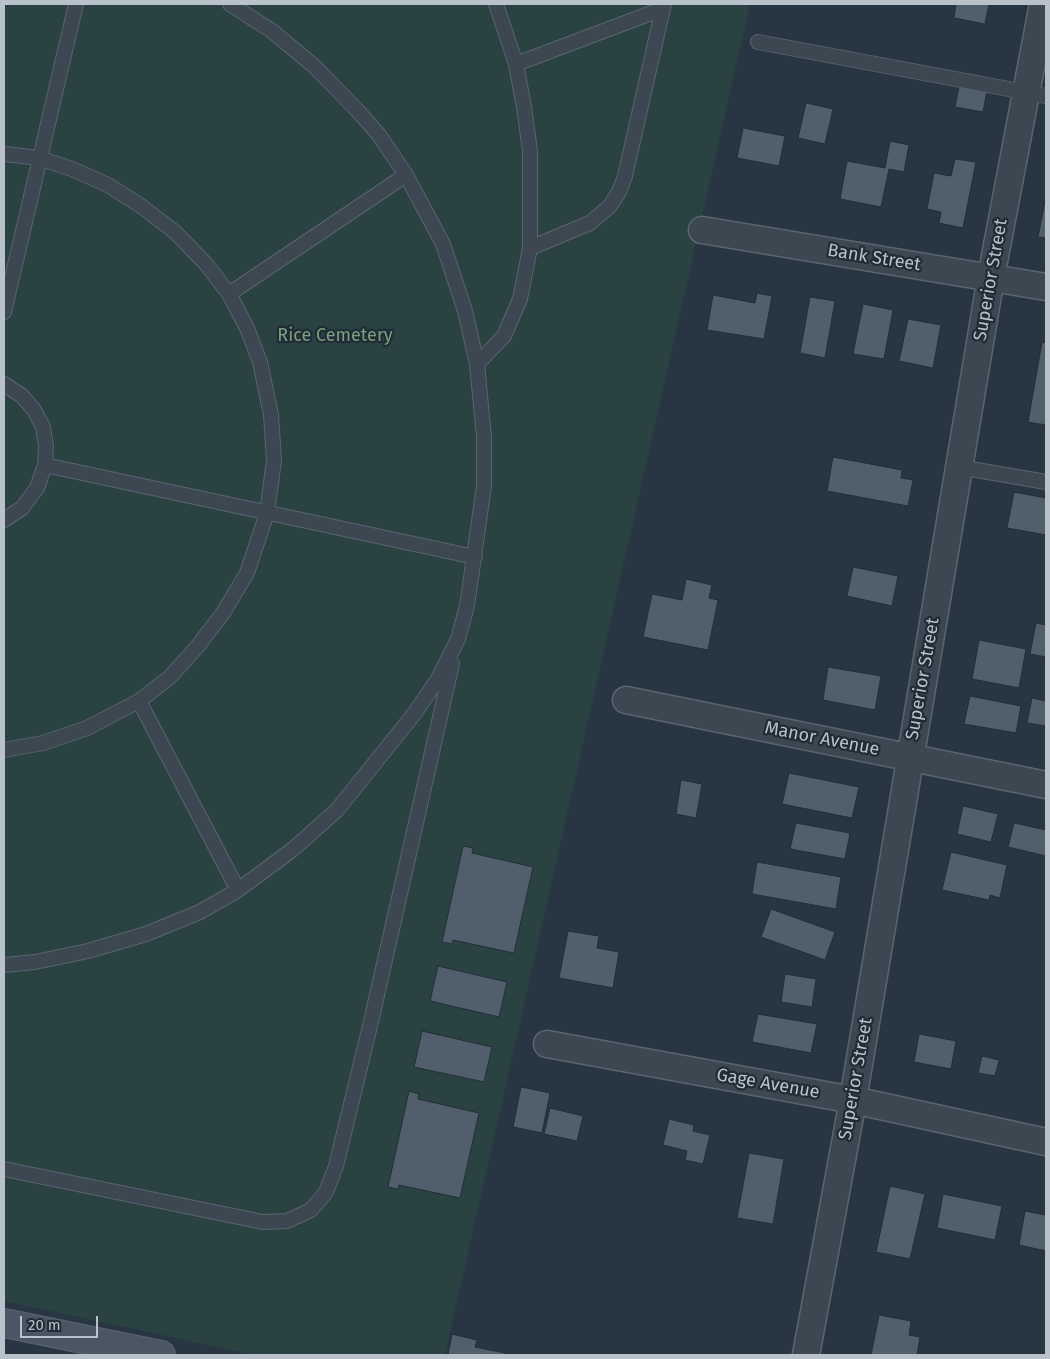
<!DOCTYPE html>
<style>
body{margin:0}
#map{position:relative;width:1050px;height:1359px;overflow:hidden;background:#283542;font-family:"Fira Sans",sans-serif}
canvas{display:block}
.frame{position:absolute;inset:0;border:5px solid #b9c2cb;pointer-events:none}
.scale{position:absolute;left:20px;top:1316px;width:78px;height:22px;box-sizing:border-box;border:2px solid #b9c2cb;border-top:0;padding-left:6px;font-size:15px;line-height:18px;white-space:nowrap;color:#b9c2cb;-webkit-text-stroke:4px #212c37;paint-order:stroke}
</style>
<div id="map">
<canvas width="1050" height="1359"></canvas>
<div class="frame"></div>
<div class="scale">20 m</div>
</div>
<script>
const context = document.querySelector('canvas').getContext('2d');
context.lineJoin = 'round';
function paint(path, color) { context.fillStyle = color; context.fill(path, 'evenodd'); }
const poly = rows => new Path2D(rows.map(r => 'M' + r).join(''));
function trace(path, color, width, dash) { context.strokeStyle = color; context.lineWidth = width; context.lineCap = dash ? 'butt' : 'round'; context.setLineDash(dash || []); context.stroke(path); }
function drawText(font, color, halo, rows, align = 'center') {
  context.font = font + ' "Fira Sans",sans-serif'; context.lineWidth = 4.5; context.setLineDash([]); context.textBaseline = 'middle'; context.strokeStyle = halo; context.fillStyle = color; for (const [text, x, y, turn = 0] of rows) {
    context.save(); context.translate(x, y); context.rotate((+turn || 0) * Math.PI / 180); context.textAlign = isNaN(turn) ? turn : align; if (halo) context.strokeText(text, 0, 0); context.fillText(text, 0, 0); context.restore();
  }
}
const green = poly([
 [4,4,750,4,445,1355,254,1355,4,1301]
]);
const building = poly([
 [956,4,989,4,985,24,954,18,956,4],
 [959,87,987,91,983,112,955,107,959,87],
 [806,103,833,109,825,144,798,138,806,103],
 [743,128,785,136,779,166,737,158,743,128],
 [890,141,909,145,904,172,889,169,881,207,840,199,847,161,885,168,890,141],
 [955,159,976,162,963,228,939,223,941,212,927,209,934,173,951,176,955,159],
 [1046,196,1046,238,1038,237,1046,196],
 [757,293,772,296,764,339,707,330,713,295,755,303,757,293],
 [810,297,835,301,825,358,800,353,810,297],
 [863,304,893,310,884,359,853,354,863,304],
 [908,319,941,325,933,368,899,361,908,319],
 [1042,342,1046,343,1046,425,1028,422,1042,342],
 [833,457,902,470,901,478,913,480,908,506,827,491,833,457],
 [1014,492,1046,498,1046,535,1007,528,1014,492],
 [853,567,898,576,892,606,847,596,853,567],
 [686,579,712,585,709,598,718,600,708,650,643,637,652,594,682,600,686,579],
 [1036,623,1046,625,1046,657,1030,654,1036,623],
 [979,640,1026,649,1019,688,972,679,979,640],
 [828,667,881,676,875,710,823,700,828,667],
 [970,696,1021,706,1016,733,964,724,970,696],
 [1032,698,1046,701,1046,726,1027,723,1032,698],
 [789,773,859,787,852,818,782,804,789,773],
 [681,780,702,784,696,818,676,814,681,780],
 [963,806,998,814,991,842,957,834,963,806],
 [796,823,850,833,845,859,790,849,796,823],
 [1014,823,1046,830,1046,856,1008,847,1014,823],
 [463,846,473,848,472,853,533,867,514,953,453,940,452,944,442,942,463,846],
 [951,852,1007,865,1000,898,990,895,989,900,942,890,951,852],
 [757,862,841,877,836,909,752,894,757,862],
 [771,909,835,932,825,960,761,937,771,909],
 [568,931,599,936,597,948,619,952,613,988,559,978,568,931],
 [438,966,507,982,499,1017,430,1001,438,966],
 [785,974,816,979,812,1007,781,1002,785,974],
 [758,1014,817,1024,811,1053,752,1042,758,1014],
 [422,1031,492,1047,484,1082,414,1067,422,1031],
 [919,1034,956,1041,951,1069,914,1062,919,1034],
 [982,1056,999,1060,995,1076,978,1073,982,1056],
 [521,1087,550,1093,542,1133,513,1127,521,1087],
 [409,1091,419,1094,418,1099,479,1113,460,1198,399,1185,398,1189,388,1187,409,1091],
 [550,1108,583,1116,577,1141,544,1134,550,1108],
 [669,1119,694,1125,693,1131,710,1135,703,1164,685,1160,687,1151,663,1145,669,1119],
 [749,1153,784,1159,773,1224,737,1218,749,1153],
 [890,1186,925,1194,910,1259,876,1252,890,1186],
 [943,1194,1002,1206,995,1240,937,1228,943,1194],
 [1025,1211,1046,1215,1046,1251,1019,1245,1025,1211],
 [879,1315,911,1321,909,1335,920,1337,917,1355,871,1355,879,1315],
 [452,1334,477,1340,475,1347,505,1353,505,1355,448,1355,452,1334]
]);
const lane = poly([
 [758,42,1046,96],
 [516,64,662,9],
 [4,154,39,158,72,169,108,185,141,206,175,232,206,264,229,294,247,328,260,362,271,415,274,460,267,513,247,573,223,613,197,647,170,677,139,701,87,728,43,743,4,750],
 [530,248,590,223,610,206,619,192,625,176,664,4],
 [229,294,406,175],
 [4,312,76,4],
 [477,364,504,336,520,299,530,248,530,151,524,107,516,64,496,4],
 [4,384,22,396,34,410,43,427,46,446,45,465,37,488,22,508,4,520],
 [45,465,475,557],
 [959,467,1046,482],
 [139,701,238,890],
 [4,965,35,962,88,951,146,934,200,912,238,890,292,850,337,810,414,714,438,679,458,639,467,606,484,486,484,437,477,364,465,311,443,244,406,175,379,135,357,110,314,66,272,31,230,4],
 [4,1169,263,1222,287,1221,311,1210,326,1192,336,1166,370,1026,452,664]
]);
const street = poly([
 [702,230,1046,287],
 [626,700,1046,785],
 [547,1044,853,1100,1046,1142],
 [806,1355,853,1100,991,277,1043,4]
]);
const secondary = poly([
 [4,1323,161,1355]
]);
const streetNames = [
 ["Bank Street",874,258,9],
 ["Superior Street",991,280,-80],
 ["Superior Street",923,679,-80],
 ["Manor Avenue",822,739,11],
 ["Superior Street",856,1079,-80],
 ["Gage Avenue",768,1084,10]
];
const parkNames = [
 ["Rice Cemetery",335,336]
];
paint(green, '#2a4242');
paint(building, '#515e6c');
trace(building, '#232e39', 1);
trace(lane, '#5a656f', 16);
trace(street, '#5a656f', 29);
trace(secondary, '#5a656f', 30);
trace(lane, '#3c4751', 14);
trace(street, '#3c4751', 26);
trace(secondary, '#4a5664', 28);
drawText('18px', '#b9c2cb', '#212c37', streetNames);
drawText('18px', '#78a07e', '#212c37', parkNames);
</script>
